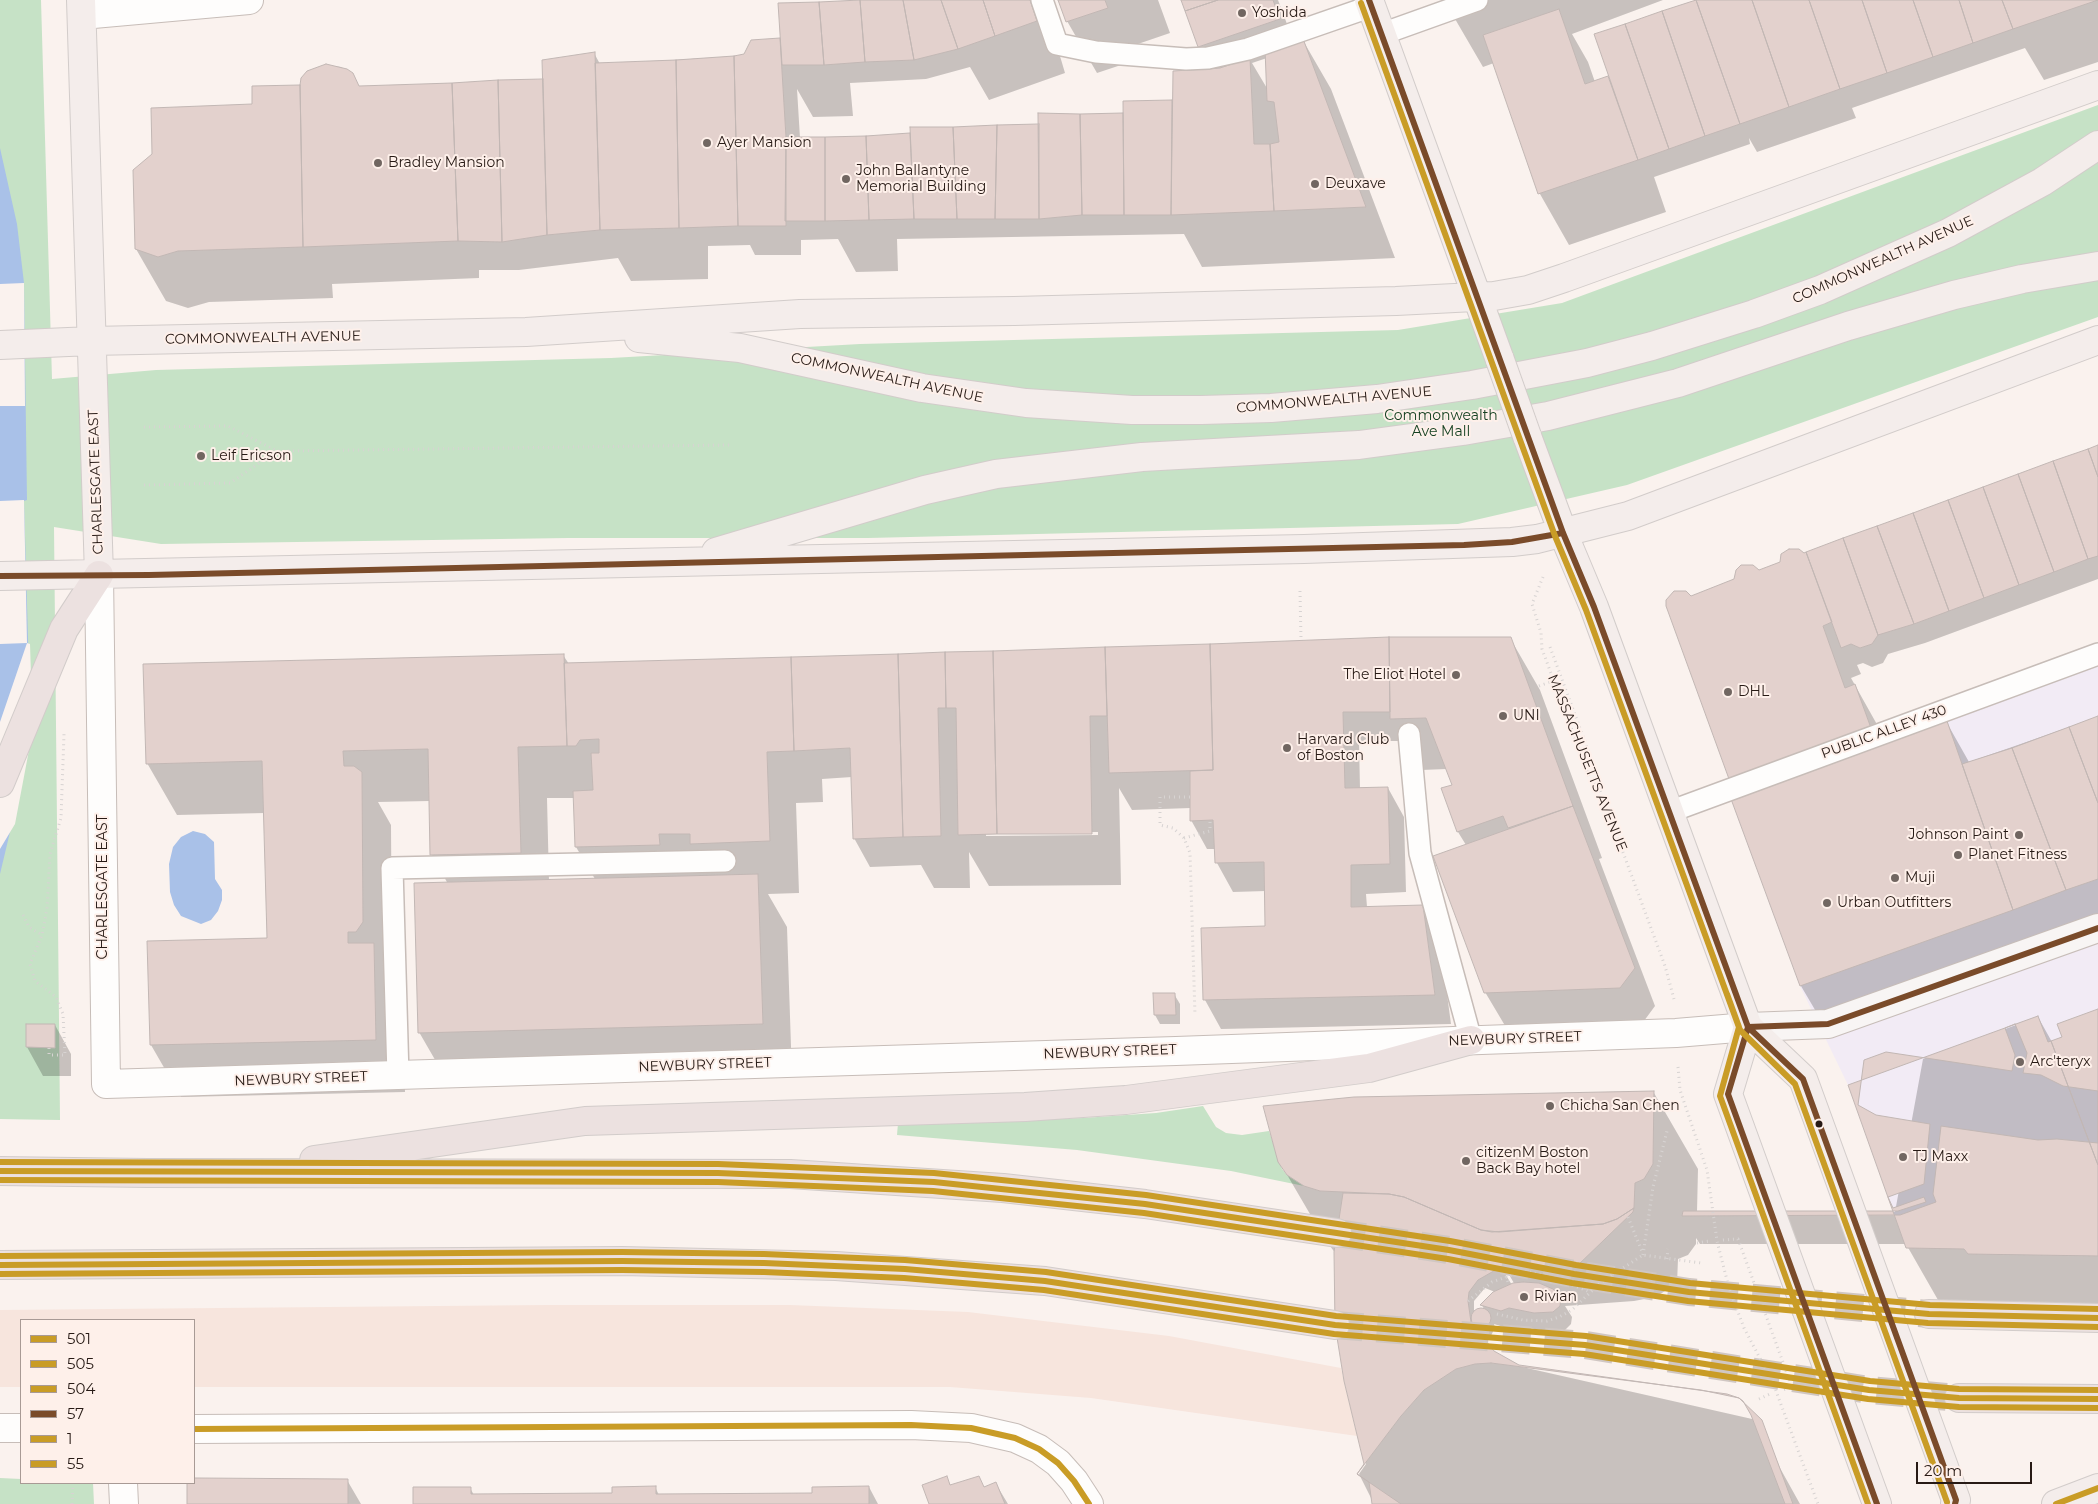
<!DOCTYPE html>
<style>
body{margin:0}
#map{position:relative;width:2098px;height:1504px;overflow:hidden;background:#faf2ee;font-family:Montserrat,sans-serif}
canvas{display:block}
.legend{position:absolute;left:20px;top:1319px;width:175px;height:165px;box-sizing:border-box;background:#fef0ea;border:1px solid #a89a95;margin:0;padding:6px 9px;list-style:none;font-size:15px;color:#271a15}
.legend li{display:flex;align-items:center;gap:10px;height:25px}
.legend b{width:25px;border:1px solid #a89a95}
.scale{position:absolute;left:1916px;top:1462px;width:116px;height:22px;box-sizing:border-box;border:2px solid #271a15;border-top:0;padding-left:6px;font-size:15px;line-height:18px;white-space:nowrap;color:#271a15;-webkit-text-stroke:4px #fef0ea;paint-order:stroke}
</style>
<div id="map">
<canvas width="2098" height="1504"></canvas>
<ul class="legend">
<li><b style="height:6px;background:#c99c26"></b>501</li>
<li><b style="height:6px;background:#c99c26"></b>505</li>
<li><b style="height:6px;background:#c99c26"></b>504</li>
<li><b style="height:6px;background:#7a4b2a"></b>57</li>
<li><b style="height:6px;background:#c99c26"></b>1</li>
<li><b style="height:6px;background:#c99c26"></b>55</li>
</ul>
<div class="scale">20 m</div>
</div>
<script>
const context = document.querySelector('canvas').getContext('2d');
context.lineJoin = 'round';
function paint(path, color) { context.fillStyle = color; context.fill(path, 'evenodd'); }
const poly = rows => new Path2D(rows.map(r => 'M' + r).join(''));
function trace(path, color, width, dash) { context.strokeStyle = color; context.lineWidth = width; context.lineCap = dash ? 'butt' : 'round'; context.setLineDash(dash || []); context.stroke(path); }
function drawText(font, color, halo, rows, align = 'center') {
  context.font = font + ' Montserrat,sans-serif'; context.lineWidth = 4; context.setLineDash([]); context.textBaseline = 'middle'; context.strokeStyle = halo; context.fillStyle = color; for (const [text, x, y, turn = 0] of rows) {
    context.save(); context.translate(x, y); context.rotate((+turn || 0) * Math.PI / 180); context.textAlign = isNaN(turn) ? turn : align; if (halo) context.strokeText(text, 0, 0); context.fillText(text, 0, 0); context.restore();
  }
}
const commercial = poly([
 [2098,660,2098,1256,1968,1254,1964,1249,1906,1248,1848,1085,1800,986,1731,799]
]);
const built = poly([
 [547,1305,790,1305,968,1312,1169,1336,1341,1368,1357,1436,1091,1398,950,1387,194,1387,194,1320,21,1320,21,1387,0,1387,0,1310]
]);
const green = poly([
 [0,0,41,0,52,379,156,370,611,358,860,344,1398,330,1562,303,2098,105,2098,317,1627,485,1458,524,868,538,568,538,161,544,54,527,60,1120,0,1119],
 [1203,1106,1216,1127,1226,1133,1242,1135,1269,1131,1282,1169,1287,1175,1304,1186,1231,1171,1077,1150,897,1135,898,1123,1083,1118,1156,1113],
 [0,1478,21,1479,21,1483,93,1483,94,1504,0,1504]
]);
const water = poly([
 [0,148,17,224,24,283,27,500,24,501,30,706,21,786,0,874],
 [193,831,205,834,214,842,215,879,222,890,222,900,218,911,211,920,201,924,181,916,174,905,170,892,169,864,173,847,181,837]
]);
const pier = poly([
 [24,283,25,406,0,406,0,284],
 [24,500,27,643,30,644,32,706,29,750,15,824,0,849,0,722,27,643,0,644,0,501]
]);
const shadow = poly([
 [865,0,1040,0,1047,12,1065,73,989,100,970,67,926,79,850,83,853,116,813,117,797,89,800,138,866,137,1040,125,1039,115,1125,115,1171,101,1174,106,1212,70,1199,47,1182,0,1278,0,1293,40,1301,37,1331,89,1395,258,1202,267,1184,234,897,239,898,271,856,272,838,239,801,240,801,255,755,255,750,245,708,246,708,279,631,281,618,258,519,270,479,270,479,278,332,284,333,298,209,302,188,308,166,301,136,249,253,105,301,86,302,79,314,69,326,65,341,67,352,74,359,87,544,80,594,53,600,64,745,56,751,41,782,39],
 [1267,58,1268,90,1252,63],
 [1059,0,1158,0,1170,33,1132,46,1136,60,1097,73,1067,21],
 [1444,0,1663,0,1572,34,1588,62,1595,82,1608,78,1612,83,1697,0,2098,0,2098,62,2044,80,2025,48,1852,108,1856,118,1757,152,1749,138,1750,144,1654,177,1666,212,1569,245,1540,194,1494,63,1483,67],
 [2098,446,2098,579,1925,643,1888,654,1883,663,1872,667,1863,663,1857,665,1861,674,1851,678,1884,737,1947,723,1969,762,2098,717,2098,914,2033,937,1831,1037,1801,986,1741,797,1691,597],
 [1510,638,1540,690,1602,858,1599,859,1655,1006,1641,1025,1507,1029,1485,992,1466,845,1458,832,1442,789,1453,786,1447,769,1421,770,1404,741,1359,741,1360,789,1388,788,1404,817,1406,892,1366,894,1367,907,1423,906,1439,935,1451,1024,1221,1029,1205,1000,1266,927,1266,891,1233,892,1217,863,1216,849,1207,849,1191,820,1191,808,1132,810,1119,788,1121,885,989,886,969,852,970,888,934,888,921,865,870,867,854,838,852,777,822,779,823,802,796,803,799,893,768,894,787,927,792,1076,449,1084,419,1032,448,884,432,855,430,801,378,802,391,825,392,974,403,996,405,1092,181,1097,151,1045,149,942,268,939,265,813,177,815,147,763,563,655,569,664],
 [547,798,574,798,576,847,595,879,549,881],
 [1098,832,1098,835,986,836,986,833],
 [1174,994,1180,1004,1180,1024,1160,1024,1155,1015],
 [2098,1010,2098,1321,1946,1314,1906,1244,1700,1244,1696,1238,1696,1244,1688,1255,1678,1259,1677,1284,1655,1297,1634,1301,1565,1306,1572,1317,1571,1324,1564,1331,1555,1332,1521,1327,1513,1330,1494,1324,1495,1327,1491,1336,1480,1336,1493,1352,1518,1366,1761,1421,1780,1468,1800,1504,1374,1504,1359,1474,1366,1464,1336,1254,1324,1238,1279,1161,1654,1093,1698,1169,1697,1212,1895,1212,1923,1059,2038,1017,2052,1042,2063,1038],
 [1507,1271,1515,1285,1512,1285,1504,1272],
 [1485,1288,1495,1292,1482,1305,1485,1311,1481,1309,1474,1312,1474,1301],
 [27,1025,55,1025,71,1054,71,1076,43,1076,27,1047],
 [946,1477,951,1486,984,1488,996,1484,1008,1504,930,1504],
 [194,1479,347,1480,361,1504,189,1504,189,1483,194,1483],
 [655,1487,659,1495,814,1494,869,1487,878,1504,414,1504,470,1488,474,1495,613,1494]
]);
const building = poly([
 [860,0,865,62,824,65,819,2,860,0],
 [860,0,903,0,914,60,865,62,860,0],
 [903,0,941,0,958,49,914,60,903,0],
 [941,0,983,0,995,36,958,49,941,0],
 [983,0,1030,0,1037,21,995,36,983,0],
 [1058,0,1105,0,1108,8,1066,22,1058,0],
 [1181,0,1218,0,1185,11,1181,0],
 [1218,0,1273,0,1280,19,1198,47,1185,11,1218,0],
 [1696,0,1740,124,1705,136,1662,11,1696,0],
 [1696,0,1752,0,1789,107,1740,124,1696,0],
 [1752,0,1809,0,1840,89,1789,107,1752,0],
 [1809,0,1862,0,1887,73,1840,89,1809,0],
 [1862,0,1913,0,1933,57,1887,73,1862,0],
 [1913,0,1959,0,1973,43,1933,57,1913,0],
 [1959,0,2002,0,2013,29,1973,43,1959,0],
 [2002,0,2098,0,2013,29,2002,0],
 [819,2,824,65,782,65,778,3,819,2],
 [1559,9,1585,84,1608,76,1638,160,1538,194,1483,35,1559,9],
 [1662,11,1705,136,1669,149,1625,24,1662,11],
 [1625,24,1669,149,1638,160,1594,34,1625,24],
 [1302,36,1366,207,1274,211,1270,144,1279,142,1274,102,1267,101,1265,49,1302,36],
 [780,38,786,137,786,226,738,226,734,56,744,54,751,40,780,38],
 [595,52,600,230,547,235,542,60,595,52],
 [734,56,738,226,679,228,676,60,734,56],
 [1250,58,1254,144,1270,144,1274,211,1171,215,1173,71,1220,68,1250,58],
 [676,60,679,228,600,230,595,63,676,60],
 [326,64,347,69,353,73,359,86,452,83,458,241,303,247,300,85,301,78,307,71,326,64],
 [543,79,547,235,502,242,498,80,543,79],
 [498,80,502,242,458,241,452,83,498,80],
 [300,85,303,247,178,251,158,257,135,249,133,170,152,154,151,108,252,104,252,86,300,85],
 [1172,100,1171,215,1124,215,1123,101,1172,100],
 [1038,113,1080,114,1082,215,1039,219,1038,113],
 [1123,113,1124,215,1082,215,1080,114,1123,113],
 [1039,124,1039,219,995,219,997,125,1039,124],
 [997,125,995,219,957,219,953,127,997,125],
 [910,127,953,127,957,219,914,219,910,127],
 [910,133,914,219,869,220,866,136,910,133],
 [866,136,869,220,825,221,825,137,866,136],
 [786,137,825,137,825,221,785,221,786,137],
 [2098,445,2098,477,2088,449,2098,445],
 [2088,449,2098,477,2098,556,2088,559,2053,461,2088,449],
 [2053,461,2088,559,2054,572,2018,474,2053,461],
 [2018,474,2054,572,2019,585,1983,487,2018,474],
 [1983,487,2019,585,1984,598,1948,500,1983,487],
 [1948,500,1984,598,1949,611,1913,513,1948,500],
 [1913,513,1949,611,1914,624,1877,526,1913,513],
 [1877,526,1914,624,1878,635,1843,538,1877,526],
 [1843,538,1878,635,1872,644,1860,648,1851,644,1841,648,1806,552,1843,538],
 [1789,549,1799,549,1804,553,1806,552,1832,622,1823,626,1845,688,1855,684,1871,728,1729,779,1666,606,1666,600,1674,591,1686,591,1691,596,1734,579,1736,570,1741,565,1753,565,1759,570,1780,562,1781,554,1789,549],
 [1389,637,1390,712,1343,712,1345,788,1388,787,1390,864,1351,865,1351,907,1423,905,1435,995,1203,1000,1201,928,1265,926,1264,862,1215,863,1213,820,1190,821,1190,771,1213,770,1210,644,1389,637],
 [1389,637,1511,637,1573,806,1508,828,1503,816,1457,832,1441,788,1452,785,1426,718,1390,719,1389,637],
 [1210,644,1213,770,1109,773,1105,647,1210,644],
 [1105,647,1107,716,1090,716,1092,834,997,834,993,651,1105,647],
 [993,651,997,834,958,835,956,708,946,708,945,652,993,651],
 [945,652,946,708,938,708,941,836,903,837,898,654,945,652],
 [564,654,567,746,518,747,521,853,430,855,428,749,343,751,344,766,354,766,362,772,363,922,356,932,348,932,348,943,374,943,376,1040,150,1045,147,941,267,938,262,761,146,764,143,664,564,654],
 [898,654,903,837,853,839,850,748,794,751,791,657,898,654],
 [791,657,794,751,767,752,770,841,690,844,690,834,659,834,660,845,575,847,573,791,593,790,591,753,599,753,599,739,580,740,576,746,567,746,564,663,791,657],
 [2098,716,2098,803,2069,727,2098,716],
 [1947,721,2013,910,1800,986,1731,799,1947,721],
 [2069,727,2098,803,2098,879,2066,890,2012,748,2069,727],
 [2012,748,2066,890,2013,910,1962,764,2012,748],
 [1573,806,1635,968,1620,988,1484,993,1433,856,1573,806],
 [758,874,763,1024,418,1033,414,883,758,874],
 [1153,993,1175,993,1176,1015,1154,1015,1153,993],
 [2098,1009,2098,1165,2051,1041,2062,1037,2057,1024,2098,1009],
 [2038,1016,2048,1042,2051,1041,2098,1165,2098,1256,1968,1254,1964,1249,1906,1248,1848,1085,2038,1016],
 [26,1024,55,1024,55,1048,26,1047,26,1024],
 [2015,1024,2027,1053,2023,1073,2041,1075,2063,1086,2098,1091,2098,1143,2057,1139,2038,1140,1941,1126,1933,1194,1936,1202,1900,1215,1682,1216,1683,1211,1898,1211,1926,1202,1924,1197,1893,1208,1888,1197,1924,1184,1930,1124,1876,1115,1858,1105,1864,1060,1886,1052,2012,1071,2015,1055,2005,1028,2015,1024],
 [1654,1091,1653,1164,1644,1179,1635,1183,1634,1208,1617,1219,1603,1224,1499,1232,1481,1230,1404,1197,1389,1194,1320,1191,1304,1186,1287,1175,1278,1162,1263,1106,1354,1097,1654,1091],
 [1343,1193,1389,1194,1404,1197,1481,1230,1492,1232,1603,1224,1617,1219,1634,1208,1633,1212,1577,1266,1569,1269,1517,1263,1499,1268,1478,1280,1469,1292,1468,1301,1471,1322,1494,1351,1519,1365,1727,1394,1739,1398,1762,1420,1793,1504,1372,1504,1369,1482,1357,1474,1364,1464,1344,1381,1335,1325,1334,1252,1343,1193],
 [1523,1282,1539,1283,1553,1289,1561,1297,1560,1306,1553,1312,1534,1313,1509,1308,1501,1311,1480,1305,1493,1292,1513,1283,1523,1282],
 '1471 1318a10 10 0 1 1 20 0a10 10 0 1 1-20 0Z',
 [1491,1363,1701,1390,1739,1398,1743,1401,1751,1415,1785,1504,1401,1504,1357,1474,1401,1416,1424,1390,1456,1369,1475,1364,1491,1363],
 [947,1476,950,1485,979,1476,984,1487,996,1482,1005,1504,929,1504,922,1485,947,1476],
 [194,1478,348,1479,348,1504,187,1504,187,1483,194,1483,194,1478],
 [656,1486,656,1494,812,1493,812,1487,869,1486,869,1504,413,1504,413,1487,471,1487,471,1494,612,1493,612,1487,656,1486]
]);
const highwayTunnel = poly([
 [1337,1233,1449,1250,1574,1274,1689,1292,1929,1314],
 [1335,1325,1585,1345,1869,1390,1959,1398]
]);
const path = poly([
 [144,427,228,426,277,451,732,445],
 [144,485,230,483,277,451],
 [1543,577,1532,604,1541,633,1542,649,1590,779,1600,790,1665,966,1674,999],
 [1300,591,1301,640],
 [1550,647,1598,777],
 [1539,686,1550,682],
 [1190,797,1160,797,1160,825,1173,828,1184,838,1190,853,1195,1015],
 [1184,838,1210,831,1210,820],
 [23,915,29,927,42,935],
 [49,1048,49,1055,65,1055,63,1014,56,997,35,981,30,964,42,935,47,909,50,854,61,818,64,734],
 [1678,1067,1680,1090,1707,1170,1717,1241,1729,1288,1744,1328,1773,1383,1818,1504],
 [1628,1217,1643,1254],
 [1723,1240,1738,1239,1792,1387,1783,1390],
 [1697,1243,1710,1241],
 [1643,1255,1653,1187,1667,1131],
 [1667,1259,1668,1249],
 [1506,1276,1509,1285],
 [1468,1301,1492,1282,1521,1272,1529,1272,1553,1277,1590,1292],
 [1497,1314,1523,1320,1547,1321,1559,1317,1572,1310,1600,1283,1643,1255,1701,1263],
 [1759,1399,1770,1394],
 [72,1504,73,1483]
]);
const lane = poly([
 [1042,0,1057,44,1096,52,1186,59,1208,58,1248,49,1372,6],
 [1382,34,1477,0],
 [1409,734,1420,853,1471,1040],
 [1669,812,2098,654],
 [398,1076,392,868,725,861]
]);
const street = poly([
 [82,15,249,0],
 [99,575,106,1084,1176,1051,1676,1033,1748,1027],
 [0,1428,21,1428],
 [194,1429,911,1425,971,1428,1015,1438,1039,1449,1058,1463,1074,1481,1089,1504],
 [123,1483,124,1504]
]);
const secondary = poly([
 [1748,1027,1828,1024,2098,928]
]);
const primary = poly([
 [81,0,99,575],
 [1369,0,1500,360],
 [639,338,740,348,922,388,1026,403,1132,410,1201,410,1271,408,1377,399,1472,385,1587,363,1652,346,1754,314,1820,290,1948,233,2042,182,2098,145],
 [0,345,91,341,526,332,800,314,1014,311,1396,301,1494,296,1528,290,1564,278,2098,85],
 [1527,436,1563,533,1594,607,1748,1027,1803,1079,1956,1500,1955,1504],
 [716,552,925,490,996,474,1142,457,1359,445,1463,431,1548,416,1678,383,1848,326,1954,295,2022,279,2098,266],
 [0,576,1304,549,1512,542,1537,539,1628,516,2098,340],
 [1748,1027,1728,1094,1877,1504],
 [2056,1504,2098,1488]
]);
const highway = poly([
 [0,783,64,629,99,575],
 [314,1160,585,1121,1025,1107,1126,1100,1369,1068,1471,1040],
 [0,1171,147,1173,790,1174,1003,1188,1145,1204,1337,1233],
 [0,1265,622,1261,836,1266,1045,1281,1335,1325],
 [1929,1314,2098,1318],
 [1959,1398,2098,1399]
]);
const primaryBridge = poly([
 [1500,360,1527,436]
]);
const bus1 = poly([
 [0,1171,718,1173,934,1182,1145,1204,1449,1250,1574,1274,1689,1292,1929,1314,2098,1318],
 [0,1265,622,1261,764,1263,905,1269,1045,1281,1335,1325,1585,1345,1869,1390,1959,1398,2098,1399]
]);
const bus2 = poly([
 [0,1180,718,1182,933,1191,1144,1213,1448,1259,1572,1283,1688,1301,1928,1323,2098,1327],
 [0,1274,622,1270,764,1272,904,1278,1044,1290,1334,1334,1584,1354,1868,1399,1959,1407,2098,1408]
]);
const bus3 = poly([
 [0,1162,718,1164,934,1173,1146,1195,1450,1241,1576,1265,1690,1283,1930,1305,2098,1309],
 [0,1256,622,1252,764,1254,905,1260,1046,1272,1336,1316,1586,1336,1870,1381,1959,1389,2098,1390]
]);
const bus4 = poly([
 [1369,0,1563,533,1594,607,1748,1027,1803,1079,1956,1500,1955,1504],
 [0,576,149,575,1464,545,1512,542,1563,533],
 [1748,1027,1728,1094,1877,1504],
 [1748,1027,1828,1024,2098,928]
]);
const bus5 = poly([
 [1361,3,1555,536,1586,610,1740,1030,1795,1084,1947,1502],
 [1727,994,1739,1027,1720,1096,1868,1504]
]);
const bus6 = poly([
 [194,1429,911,1425,971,1428,1015,1438,1039,1449,1058,1463,1074,1481,1089,1504],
 [2056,1504,2098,1488]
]);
const markers = [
 [1242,13,5,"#716661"],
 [707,143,5,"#716661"],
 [378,163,5,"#716661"],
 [846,179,5,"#716661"],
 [1315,184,5,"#716661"],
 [201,456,5,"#716661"],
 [1456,675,5,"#716661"],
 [1728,692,5,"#716661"],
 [1503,716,5,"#716661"],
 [1287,748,5,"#716661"],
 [2019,835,5,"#716661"],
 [1958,855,5,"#716661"],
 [1895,878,5,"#716661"],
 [1827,903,5,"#716661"],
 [2020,1062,5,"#716661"],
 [1550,1106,5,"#716661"],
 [1819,1124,4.5,"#271a15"],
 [1903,1157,5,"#716661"],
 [1466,1161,5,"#716661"],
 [1524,1297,5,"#716661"]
];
const poiNames = [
 ["Yoshida",1252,13],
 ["Ayer Mansion",717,143],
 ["Bradley Mansion",388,163],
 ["John Ballantyne",856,171],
 ["Memorial Building",856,187],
 ["Deuxave",1325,184],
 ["Leif Ericson",211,456],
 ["The Eliot Hotel",1446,675,"right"],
 ["DHL",1738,692],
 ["UNI",1513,716],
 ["Harvard Club",1297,740],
 ["of Boston",1297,756],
 ["Johnson Paint",2009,835,"right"],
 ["Planet Fitness",1968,855],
 ["Muji",1905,878],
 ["Urban Outfitters",1837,903],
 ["Arc'teryx",2030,1062],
 ["Chicha San Chen",1560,1106],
 ["citizenM Boston",1476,1153],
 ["Back Bay hotel",1476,1169],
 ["TJ Maxx",1913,1157],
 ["Rivian",1534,1297]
];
const streetNames = [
 ["COMMONWEALTH AVENUE",1883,260,-24],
 ["COMMONWEALTH AVENUE",263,338,-1],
 ["COMMONWEALTH AVENUE",887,378,12],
 ["COMMONWEALTH AVENUE",1334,400,-5],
 ["CHARLESGATE EAST",96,482,-92],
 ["PUBLIC ALLEY 430",1884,732,-20],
 ["MASSACHUSETTS AVENUE",1587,763,68],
 ["CHARLESGATE EAST",103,887,-90],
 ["NEWBURY STREET",1515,1039,-2],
 ["NEWBURY STREET",1110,1052,-2],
 ["NEWBURY STREET",705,1065,-2],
 ["NEWBURY STREET",301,1079,-2]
];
const parkNames = [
 ["Commonwealth",1441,416],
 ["Ave Mall",1441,432]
];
paint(commercial, '#f2ebf5');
paint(built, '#f7e5dd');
paint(green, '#c6e2c6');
paint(water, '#a9c1e8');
paint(pier, '#faf2ee');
paint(shadow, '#0003');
paint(building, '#e3d1cd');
trace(building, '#c2b7b4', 1);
trace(highwayTunnel, '#d0c7c3', 28, [28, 14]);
trace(lane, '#c7bdb8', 24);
trace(street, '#c7bdb8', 30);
trace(secondary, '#c7bdb8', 30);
trace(primary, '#d2ccca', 30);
trace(highway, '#d2ccca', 30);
trace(path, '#d7d3d2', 3, [1, 4]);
trace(lane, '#fefdfc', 21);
trace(street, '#fefdfc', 28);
trace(secondary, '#f8f5f4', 28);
trace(primary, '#f4edeb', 28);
trace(highway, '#ece1e0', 28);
trace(primaryBridge, '#d2ccca', 30, []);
trace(primaryBridge, '#f4edeb', 28);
trace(bus1, '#c99c26', 6);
trace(bus2, '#c99c26', 6);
trace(bus3, '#c99c26', 6);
trace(bus4, '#7a4b2a', 6);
trace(bus5, '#c99c26', 6);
trace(bus6, '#c99c26', 6);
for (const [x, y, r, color] of markers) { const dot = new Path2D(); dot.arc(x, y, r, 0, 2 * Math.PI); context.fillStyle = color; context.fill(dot); trace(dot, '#fef0ea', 2); }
drawText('14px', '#271a15', '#fef0ea', poiNames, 'left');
drawText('14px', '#271a15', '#fef0ea', streetNames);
drawText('14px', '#154121', '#fef0ea', parkNames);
</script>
